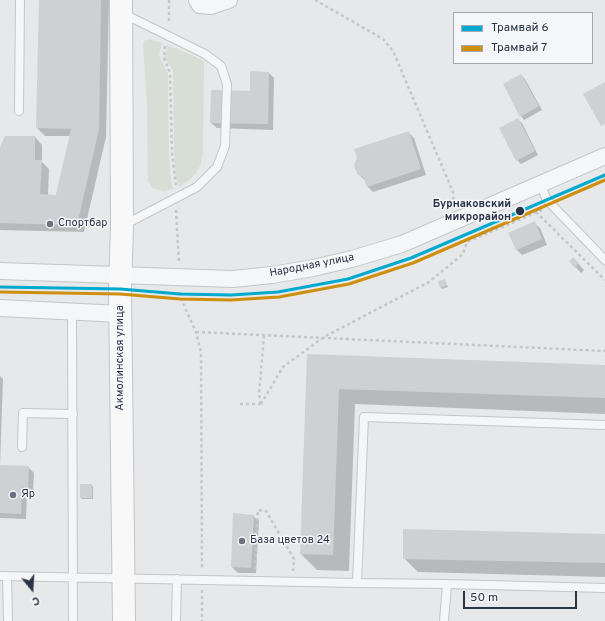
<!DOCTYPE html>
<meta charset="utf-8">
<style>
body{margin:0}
#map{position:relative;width:605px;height:621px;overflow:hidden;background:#e6e8ea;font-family:Overpass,sans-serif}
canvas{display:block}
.legend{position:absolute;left:453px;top:12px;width:140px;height:52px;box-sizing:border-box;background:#f4f6f9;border:1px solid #a4a8b1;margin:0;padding:5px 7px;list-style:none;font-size:12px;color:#2b3445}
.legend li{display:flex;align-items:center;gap:8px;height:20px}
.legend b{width:20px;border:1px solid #a4a8b1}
.north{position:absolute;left:12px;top:569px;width:40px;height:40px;-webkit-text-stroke:3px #f4f6f9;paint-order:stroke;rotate:162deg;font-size:11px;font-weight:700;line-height:16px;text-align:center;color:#2b3445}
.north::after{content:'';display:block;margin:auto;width:14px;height:18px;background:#2b3445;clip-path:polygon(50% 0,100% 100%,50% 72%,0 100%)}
.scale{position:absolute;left:463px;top:591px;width:114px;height:18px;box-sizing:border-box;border:2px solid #2b3445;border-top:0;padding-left:5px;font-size:12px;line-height:14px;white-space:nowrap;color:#2b3445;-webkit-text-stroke:3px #f4f6f9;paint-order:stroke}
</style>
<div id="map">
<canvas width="605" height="621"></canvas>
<ul class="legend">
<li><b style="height:5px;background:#00a9ce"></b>Трамвай 6</li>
<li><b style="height:5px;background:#ce8f0e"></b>Трамвай 7</li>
</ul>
<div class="north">С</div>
<div class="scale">50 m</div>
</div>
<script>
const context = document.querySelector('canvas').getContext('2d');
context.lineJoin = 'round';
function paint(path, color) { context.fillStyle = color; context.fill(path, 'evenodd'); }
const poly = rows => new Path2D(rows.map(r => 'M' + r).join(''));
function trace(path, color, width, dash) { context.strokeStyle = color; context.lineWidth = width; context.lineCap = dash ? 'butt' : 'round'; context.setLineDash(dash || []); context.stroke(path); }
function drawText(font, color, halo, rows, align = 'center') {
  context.font = font + ' Overpass,sans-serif'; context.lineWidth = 3; context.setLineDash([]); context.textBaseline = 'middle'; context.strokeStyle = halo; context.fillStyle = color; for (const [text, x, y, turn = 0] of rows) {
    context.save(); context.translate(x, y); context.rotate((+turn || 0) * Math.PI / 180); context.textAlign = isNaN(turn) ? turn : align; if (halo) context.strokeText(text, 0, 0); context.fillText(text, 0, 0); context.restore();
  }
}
const green = poly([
 [149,39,162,43,159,56,168,73,169,153,171,180,173,189,164,191,153,189,148,181,147,103,143,44,144,41],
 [167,45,201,59,204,63,203,152,201,164,196,173,189,180,179,187,176,178,174,152,173,71,165,58]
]);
const shadow = poly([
 [40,0,109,0,106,137,84,232,0,230,0,149,35,137,42,145,42,162,49,169,48,195,56,196,70,136,45,136,37,128],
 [268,72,274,78,273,130,217,128,211,123,251,92],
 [521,75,525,79,542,110,524,120,521,116],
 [518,120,522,123,538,155,521,164,517,160],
 [408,132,414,138,426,175,373,192,367,186,366,181,358,174],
 [534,223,540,228,547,245,522,255,517,250,510,233],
 [573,258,584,270,581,273,570,261],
 [445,280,448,287,442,289,441,287],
 [308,355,605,366,605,414,355,404,349,571,317,570,301,554],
 [0,376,3,379,0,466,28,467,34,473,33,492,27,492,26,519,0,518],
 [92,485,93,487,93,499,82,499,81,498],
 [253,516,259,521,256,573,238,573,232,567],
 [605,535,605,577,418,572,404,558]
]);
const building = poly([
 [39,0,101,0,99,129,77,225,0,223,0,147,5,136,35,136,35,160,42,160,40,194,56,195,71,129,36,128],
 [250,71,269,72,268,124,210,123,211,90,250,91],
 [521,74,539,106,520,117,503,84],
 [605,82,605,124,601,126,583,94],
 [518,118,535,151,516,161,499,128],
 [409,131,421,169,367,187,363,177,357,174,354,165,357,158,354,149],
 [535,221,542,239,516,250,508,233],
 [573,257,579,263,575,268,569,261],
 [445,279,447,285,440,288,438,281],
 [307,354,605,365,605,398,339,389,333,555,300,554],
 [0,465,29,466,28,487,22,487,21,514,0,513],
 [80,484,92,484,92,498,80,498],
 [233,513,254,515,251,568,231,567],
 [403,529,605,534,605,563,403,559]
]);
const path = poly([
 [169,0,169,23],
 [315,0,383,39,393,51,453,192,454,206],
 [165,46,164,58,170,73,172,153,176,185],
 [176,210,179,263],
 [536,212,605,280],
 [180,292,182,301,196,332,201,352,202,569],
 [196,332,605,351],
 [240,404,261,404],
 [261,404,283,367,324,337,429,282,463,254,467,242,542,210],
 [261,404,259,394,264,336],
 [255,569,258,510,266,511,294,559,293,571],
 [202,590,202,621]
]);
const lane = poly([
 [124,14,205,54,221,66,227,84,225,146,217,167,197,187,124,225],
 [19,111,20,0],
 [540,184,547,200,605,260],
 [72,312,73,621],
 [22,447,23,413,73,414],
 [0,576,357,583,447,584,605,588],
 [7,576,8,621],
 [357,583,364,417,605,425],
 [176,621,177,579],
 [444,621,447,584]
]);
const street = poly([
 [197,0,200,5,211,6,229,0],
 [0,271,233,279,272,275,313,268,352,259,402,244,605,156],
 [0,308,121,314]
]);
const primary = poly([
 [121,0,122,226,120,289,124,621]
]);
const tram1 = poly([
 [0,287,120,289,180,294,231,295,278,292,348,279,411,258,605,175]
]);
const tram2 = poly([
 [0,292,120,294,180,299,231,300,279,297,349,284,413,263,605,180]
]);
const markers = [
 [520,211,5,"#2b3445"],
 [50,224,4,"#6c737f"],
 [13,495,4,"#6c737f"],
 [242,541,4,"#6c737f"]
];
const stopNames = [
 ["Бурнаковский",511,205],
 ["микрорайон",511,218]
];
const poiNames = [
 ["Спортбар",58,224],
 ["Яр",21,495],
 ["База цветов 24",250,541]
];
const streetNames = [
 ["Народная улица",312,266,-11],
 ["Акмолинская улица",121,358,-90]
];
paint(green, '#d6ded6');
paint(shadow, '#0003');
paint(building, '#ced0d3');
trace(lane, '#c4c6c8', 10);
trace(street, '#c4c6c8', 18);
trace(primary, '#c2c5c8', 24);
trace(path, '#c5c6ca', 2.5, [3, 3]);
trace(lane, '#f5f6f7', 8);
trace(street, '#f5f6f7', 16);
trace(primary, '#f8f8f8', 22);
trace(tram1, '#00a9ce', 3);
trace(tram2, '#ce8f0e', 3);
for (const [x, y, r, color] of markers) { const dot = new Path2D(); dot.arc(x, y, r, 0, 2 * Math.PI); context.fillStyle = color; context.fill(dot); trace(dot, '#f4f6f9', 1.5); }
drawText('bold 11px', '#2b3445', '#f4f6f9', stopNames, 'right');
drawText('11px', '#2b3445', '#f4f6f9', poiNames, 'left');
drawText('11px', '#2b3445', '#f4f6f9', streetNames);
</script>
